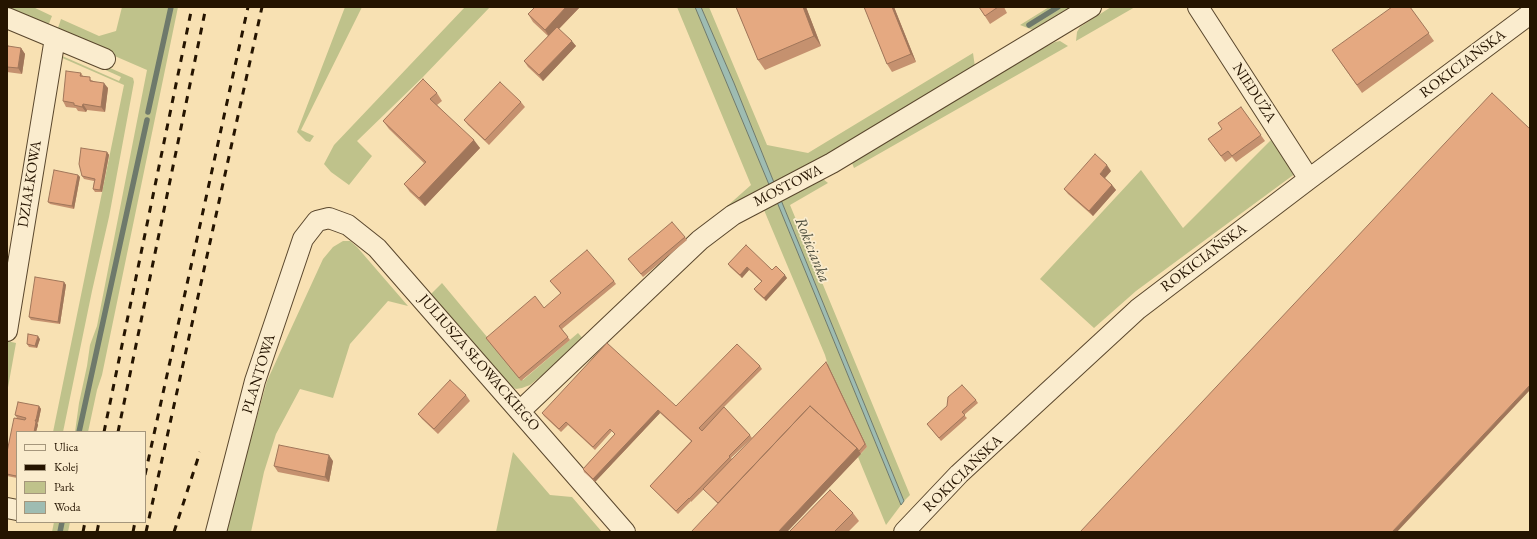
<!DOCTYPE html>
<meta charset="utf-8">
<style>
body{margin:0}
#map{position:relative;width:1537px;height:539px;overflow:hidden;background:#f8e1b3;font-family:"EB Garamond",serif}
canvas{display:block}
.frame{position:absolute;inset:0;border:8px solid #251400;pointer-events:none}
.legend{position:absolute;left:16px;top:431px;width:130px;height:92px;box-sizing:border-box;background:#faecce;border:1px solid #a5967c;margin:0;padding:5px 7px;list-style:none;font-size:12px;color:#251400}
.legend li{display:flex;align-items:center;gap:8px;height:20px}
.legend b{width:20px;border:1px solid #a5967c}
</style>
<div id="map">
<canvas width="1537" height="539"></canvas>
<div class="frame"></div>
<ul class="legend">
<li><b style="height:5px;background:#faecce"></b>Ulica</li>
<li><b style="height:5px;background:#251400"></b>Kolej</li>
<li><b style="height:11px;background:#bfc28b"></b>Park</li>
<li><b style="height:11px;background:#9ebcb2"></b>Woda</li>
</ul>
</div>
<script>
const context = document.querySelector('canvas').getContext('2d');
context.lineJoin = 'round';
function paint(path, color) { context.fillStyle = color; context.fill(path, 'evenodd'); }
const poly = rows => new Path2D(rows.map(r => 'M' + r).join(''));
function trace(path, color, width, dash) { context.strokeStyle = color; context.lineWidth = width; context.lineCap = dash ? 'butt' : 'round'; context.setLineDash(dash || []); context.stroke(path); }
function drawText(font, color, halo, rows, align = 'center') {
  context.font = font + ' "EB Garamond",serif'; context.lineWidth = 3.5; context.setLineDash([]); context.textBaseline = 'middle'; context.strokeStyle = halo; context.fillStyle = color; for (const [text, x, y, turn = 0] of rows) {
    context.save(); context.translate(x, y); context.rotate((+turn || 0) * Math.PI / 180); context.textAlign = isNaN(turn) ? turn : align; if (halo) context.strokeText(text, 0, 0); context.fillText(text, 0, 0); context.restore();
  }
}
const green = poly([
 [7,7,33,7,52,16,48,26,7,9],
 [122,7,178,7,102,375,97,390,88,432,75,432,79,403,87,366,90,345,97,326,147,70,57,31,61,19,99,36,116,31],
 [345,7,362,7,301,130,314,136,310,142,306,141,297,132],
 [465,7,490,7,422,78,357,141,372,156,349,185,331,172,324,164,334,145],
 [677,7,695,7,770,187,708,223,751,185],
 [701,7,709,7,767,145,808,153,973,53,975,67,780,185,775,185,734,83],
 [1049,7,1068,7,1068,9,1033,30,1020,25],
 [1111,7,1135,7,1076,41,1077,32,1080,27],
 [1060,41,1068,46,854,168,852,163,1020,60,1055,42],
 [60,55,119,81,121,77,101,68,103,65,133,78,134,82,109,217,92,291,63,432,53,432,124,85,60,57],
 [1274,137,1296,173,1136,291,1094,328,1040,279,1141,170,1183,228],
 [823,179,828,183,790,205,910,495,904,501,781,200],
 [777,202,901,505,886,525,858,457,867,447,828,365,825,355,764,210],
 [343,241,350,241,357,247,408,306,388,301,350,344,333,398,300,389,276,434,264,472,251,532,225,532,267,381,323,259,333,247],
 [419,280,431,294,442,283,523,380,578,333,585,341,530,385,522,388,516,389,510,386,418,285],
 [7,341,16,343,7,393],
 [513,452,550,495,572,497,602,532,496,532],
 [54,522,70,522,68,532,52,532]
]);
const water = poly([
 [695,7,701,7,734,83,775,185,770,187,695,7],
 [781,200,904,501,901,505,777,202,781,200]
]);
const stream = poly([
 [1029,25,1058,7],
 [148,112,171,7],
 [79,432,147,120],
 [60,532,62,522]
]);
const minor = poly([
 [1198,7,1309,179],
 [7,18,105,59],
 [7,331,55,38],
 [520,411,700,240,733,215,832,163,1091,7],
 [7,508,17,510],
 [216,532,255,381,303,239,317,221,329,218,348,225,377,248,625,532],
 [904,532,959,474,1138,309,1309,179,1530,14]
]);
const rail = poly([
 [104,432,192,7],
 [118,432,206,7],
 [145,475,248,7],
 [83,532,85,522],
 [97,532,99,522],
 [133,532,135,522],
 [146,532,262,7],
 [174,532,200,452]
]);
const wall = poly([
 [535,7,580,7,559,29,576,46,543,81,528,67,524,61,548,36,533,22,528,14],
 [736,7,806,7,821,46,765,70,758,60],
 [864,7,894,7,916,62,892,72,887,64],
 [979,7,1004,7,1007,13,990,24],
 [1410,7,1434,41,1362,93,1332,50],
 [21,48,25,54,22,74,7,72,7,49],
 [81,73,83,76,108,88,105,112,87,110,86,112,78,111,76,108,66,107,63,101],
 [437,93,442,101,437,105,480,148,425,206,410,192,404,184,424,163,389,129,383,121],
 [521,102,525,107,489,145,468,125,464,120],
 [1241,107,1265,141,1236,162,1232,157,1225,162,1208,139,1222,129],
 [107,152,109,155,102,192,95,192,93,189,94,181,84,179,82,176],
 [1111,171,1105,178,1112,185,1116,190,1093,216,1068,194,1064,189],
 [78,175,80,177,74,209,50,204,48,202],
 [685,237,687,240,643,277,628,259],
 [728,264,772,270,787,278,766,301,756,292,754,289,762,282,749,270,742,278,730,267],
 [550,281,614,281,616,284,562,329,570,340,521,381,486,338,544,308,561,294],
 [64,282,66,285,60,324,31,320,29,317],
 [40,339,37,348,29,347,27,344],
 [826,362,828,365,867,447,787,532,718,504,704,489,691,502,691,501,678,514,650,486,691,441,660,413,595,482,584,472,583,469,615,434,612,431,595,450,568,425,561,432,544,416,542,413,676,406,760,366,762,369,724,407,750,435,752,438,731,458,732,459],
 [466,395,470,401,438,434,422,419,418,414],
 [976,400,978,403,964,415,967,418,941,441,927,424],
 [39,406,41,409,38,423,37,422,38,425,36,432,17,432,17,478,7,476,7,452,17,418,15,415],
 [333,461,329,482,278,472,274,466],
 [853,513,859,521,848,532,789,532]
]);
const shadedWall = poly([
 [566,7,580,7,550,38,545,30],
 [803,7,806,7,821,46,814,36],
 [892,7,894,7,916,62,911,54],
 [572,41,576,46,543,81,539,75],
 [21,48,25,54,22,74,18,68],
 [104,83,108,88,105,112,101,107],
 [83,104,87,110,86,112,82,107],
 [474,140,480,148,425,206,419,198],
 [107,152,109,155,102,192,100,190],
 [1107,165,1111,171,1104,179,1100,174],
 [78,175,80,177,74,209,72,206],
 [1112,185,1116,190,1093,216,1089,211],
 [747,267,749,270,742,278,740,275],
 [785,275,787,278,766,301,764,298],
 [64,282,66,285,60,324,58,322],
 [38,336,40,339,37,348,35,346],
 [826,362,828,365,867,447,865,444],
 [1530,385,1530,390,1397,532,1392,532],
 [39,406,41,409,38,423,36,420],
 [658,410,660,413,595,482,593,479],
 [35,420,37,422,38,425,36,432,34,432],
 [857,448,861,454,787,532,778,532],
 [329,455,333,461,329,482,325,477]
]);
const building = poly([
 [535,7,566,7,545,30,528,14,535,7],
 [736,7,803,7,814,36,758,60,736,7],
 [864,7,892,7,911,54,887,64,864,7],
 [979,7,998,7,985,16,979,7],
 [1392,7,1410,7,1429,33,1357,85,1332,50,1392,7],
 [557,27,572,41,539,75,524,61,557,27],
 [8,46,21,48,18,68,7,67,7,49,8,46],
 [66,71,81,73,80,76,90,77,90,81,104,83,101,107,83,104,82,107,74,105,74,103,63,101,66,71],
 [423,79,437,93,430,99,474,140,419,198,404,184,426,162,383,121,423,79],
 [500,82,521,102,485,140,464,120,500,82],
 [1492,93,1530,129,1530,385,1392,532,1080,532,1492,93],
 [1241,107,1261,135,1232,156,1228,151,1221,156,1208,139,1222,129,1218,123,1241,107],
 [81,148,107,152,100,190,93,189,95,179,82,176,79,164,81,148],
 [1095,154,1107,165,1100,174,1112,185,1089,211,1064,189,1095,154],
 [54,170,78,175,72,206,48,202,54,170],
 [672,222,685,237,641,274,628,259,672,222],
 [746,245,772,270,776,266,785,275,764,298,754,289,762,281,747,267,740,275,728,264,746,245],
 [587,250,614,281,559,326,568,337,519,378,486,338,535,296,544,308,561,293,550,281,587,250],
 [35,277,64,282,58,322,29,317,35,277],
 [28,334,38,336,35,346,27,344,28,334],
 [607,343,676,406,737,344,760,366,699,428,702,431,724,407,750,435,729,456,730,457,689,499,689,498,676,511,650,486,692,441,658,410,593,479,583,469,615,434,610,429,593,447,566,422,559,429,542,413,607,343],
 [826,362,865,444,859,451,857,448,810,406,718,503,703,489,826,362],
 [450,380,466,395,434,429,418,414,450,380],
 [962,385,976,400,962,412,965,415,939,438,927,424,947,406,948,397,962,385],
 [18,402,39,406,36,420,35,420,36,422,34,432,17,432,17,473,16,476,7,474,7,452,14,418,25,420,26,418,15,415,18,402],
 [810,406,857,448,778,532,691,532,810,406],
 [279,445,329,455,325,477,274,466,279,445],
 [830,490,853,513,834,532,789,532,830,490]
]);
const streetNames = [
 ["ROKICIAŃSKA",1463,64,-37],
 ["NIEDUŻA",1254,93,57],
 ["DZIAŁKOWA",30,184,-81],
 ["MOSTOWA",788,186,-27],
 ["ROKICIAŃSKA",1204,258,-37],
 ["JULIUSZA SŁOWACKIEGO",479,363,49],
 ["PLANTOWA",259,374,-73],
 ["ROKICIAŃSKA",963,474,-44]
];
const waterNames = [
 ["Rokicianka",812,250,68]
];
paint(green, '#bfc28b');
paint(water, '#9ebcb2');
trace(water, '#6e796b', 1);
trace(stream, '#6e796b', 5.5);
trace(minor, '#5a472d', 22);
trace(minor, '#faecce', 20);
trace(rail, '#251400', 3, [7, 7]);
paint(wall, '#c5916f');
paint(shadedWall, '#a0765a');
paint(building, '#e5a981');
trace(building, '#a0765a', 1);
drawText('15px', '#251400', '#faecce', streetNames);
drawText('italic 16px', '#4f4f3e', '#faecce', waterNames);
</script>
